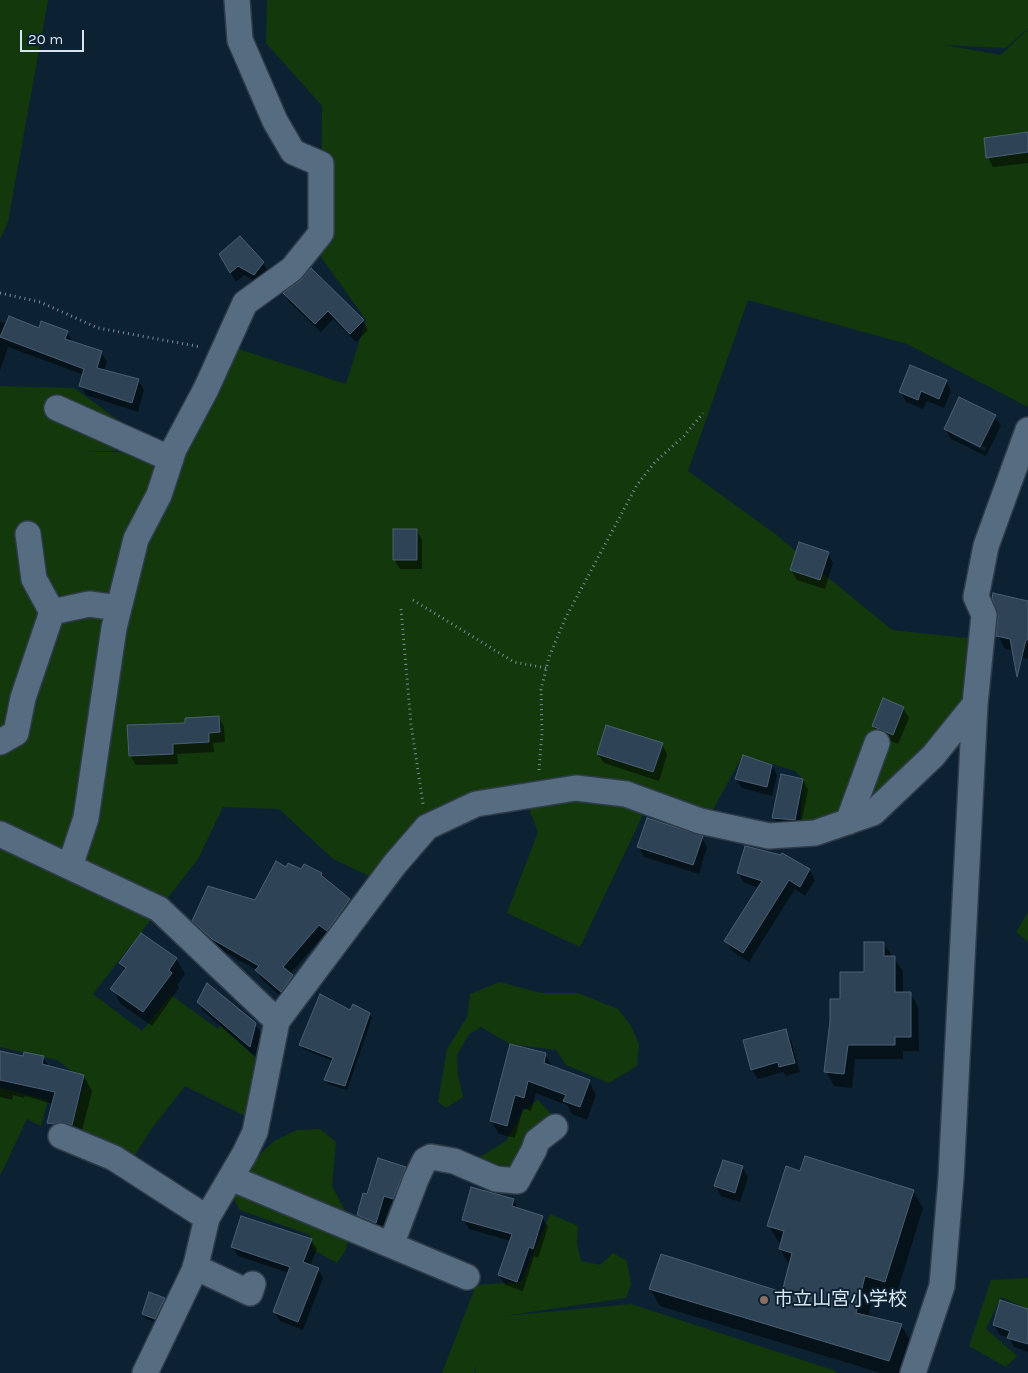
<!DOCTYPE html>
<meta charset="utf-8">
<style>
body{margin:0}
#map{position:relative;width:1028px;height:1373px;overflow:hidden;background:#0c2232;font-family:Karla,sans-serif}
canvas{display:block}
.scale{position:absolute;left:20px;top:30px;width:64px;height:22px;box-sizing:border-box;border:2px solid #d8e5f1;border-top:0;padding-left:6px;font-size:15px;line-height:18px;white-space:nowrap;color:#d8e5f1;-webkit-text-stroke:4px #0c2232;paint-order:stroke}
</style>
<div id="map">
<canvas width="1028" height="1373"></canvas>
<div class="scale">20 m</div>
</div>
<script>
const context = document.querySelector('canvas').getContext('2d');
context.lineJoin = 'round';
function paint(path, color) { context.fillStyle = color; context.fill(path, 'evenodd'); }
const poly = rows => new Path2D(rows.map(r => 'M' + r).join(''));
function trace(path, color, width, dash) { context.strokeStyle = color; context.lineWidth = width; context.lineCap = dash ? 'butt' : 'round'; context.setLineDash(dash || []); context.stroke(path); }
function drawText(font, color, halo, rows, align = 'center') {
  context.font = font + ' Karla,"Noto Sans JP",sans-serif'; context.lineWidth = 4; context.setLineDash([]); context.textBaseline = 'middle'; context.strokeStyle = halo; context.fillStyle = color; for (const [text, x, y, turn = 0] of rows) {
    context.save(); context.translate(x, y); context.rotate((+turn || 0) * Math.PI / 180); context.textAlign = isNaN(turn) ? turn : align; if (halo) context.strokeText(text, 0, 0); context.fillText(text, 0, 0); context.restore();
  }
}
const green = poly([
 [0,0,48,0,8,222,0,239],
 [267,0,1028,0,1028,28,1006,48,944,45,1001,55,1028,29,1028,407,907,344,748,300,688,471,774,533,892,630,976,639,975,704,873,813,799,831,803,779,795,771,743,755,711,813,649,802,580,947,507,913,538,832,524,796,478,800,380,881,333,859,279,809,223,807,198,859,93,994,142,1031,171,995,218,1029,221,1025,264,1066,257,1122,185,1086,150,1131,132,1160,69,1134,85,1081,57,1060,0,1047,0,386,74,388,129,428,148,449,84,452,173,452,220,343,346,384,366,320,321,257,322,106,266,43],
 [1028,912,1028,942,1016,932],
 [500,982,541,993,578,993,618,1009,631,1026,639,1044,637,1066,609,1083,566,1065,556,1050,510,1044,481,1027,469,1034,457,1055,458,1076,463,1097,446,1108,438,1102,447,1049,467,1017,470,994],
 [0,1088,48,1100,41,1126,27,1119,0,1176],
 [538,1100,555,1118,513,1175,470,1163,506,1141,524,1110],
 [320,1129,336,1142,332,1186,351,1222,351,1232,345,1251,337,1263,313,1250,310,1235,240,1210,233,1198,248,1166,274,1141,297,1130],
 [550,1214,578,1226,577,1244,581,1261,600,1265,613,1253,627,1261,631,1285,626,1298,503,1316,631,1304,836,1371,835,1373,475,1373,477,1364,474,1373,442,1373,476,1285,521,1282],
 [1028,1278,1028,1309,1001,1297,986,1329,1017,1356,1006,1367,969,1346,991,1280]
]);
const shadow = poly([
 [1028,134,1028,163,993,167,988,157],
 [220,255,263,263,269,273,260,285,244,275,236,282],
 [285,294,363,321,368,330,356,342,333,319,321,332,289,302],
 [0,322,67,332,73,342,101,352,107,362,104,371,138,380,144,390,138,412,86,395,81,386,84,375,8,347,0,371],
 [946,381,951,391,944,408,927,401,923,409,906,402,901,392],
 [995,416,1001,426,986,456,951,439,945,429],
 [952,431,986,448,985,451,952,434],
 [417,530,422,540,422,569,400,569,394,559],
 [828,553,833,563,825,589,797,580,791,570],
 [1028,602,1028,659,1020,657,1017,651,1005,649,998,635],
 [903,708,909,718,898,744,879,736,873,726],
 [219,718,224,727,225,742,213,743,214,752,177,754,178,764,136,765,130,755,186,724],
 [662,744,667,754,659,781,604,763,598,754],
 [772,766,777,775,772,796,742,788,736,779],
 [782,776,803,780,808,790,800,829,779,828,774,818],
 [702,837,707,847,699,874,644,857,639,847],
 [783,854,810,870,815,880,805,896,795,889,749,962,732,951,726,941,760,888,744,883,738,873],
 [305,865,322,874,349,900,355,910,333,939,325,934,290,974,298,986,286,1001,262,980,256,970,218,948,199,930,194,921,256,902,287,868,302,871],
 [141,934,176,959,185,974,177,985,179,988,152,1026,121,1004,112,989,125,971,120,963],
 [883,943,903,971,903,993,910,993,918,1007,919,1051,903,1051,903,1059,855,1059,852,1088,834,1086,826,1071,841,1000,865,973],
 [198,1002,255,1024,261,1034,255,1056,204,1012],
 [351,1012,370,1014,372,1018,347,1090,328,1084,326,1080,333,1061,303,1049,300,1045],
 [785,1030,791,1040,800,1072,786,1076,783,1072,758,1079,752,1070],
 [0,1052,24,1058,44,1058,49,1067,84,1076,92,1091,80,1139,57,1137,49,1122,53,1104,25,1096,24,1098,13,1095,12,1100,0,1097],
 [545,1054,553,1068,589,1081,596,1095,587,1120,572,1114,567,1105,536,1093,531,1111,523,1108,515,1138,499,1134,491,1121],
 [742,1167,748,1177,740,1202,721,1196,716,1186],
 [405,1168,411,1178,399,1208,390,1205,381,1232,364,1225,358,1215,368,1195],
 [801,1172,913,1191,923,1208,895,1299,874,1292,868,1317,901,1325,911,1342,900,1373,881,1373,660,1306,650,1289,783,1294,790,1266,780,1249,782,1244,779,1243,769,1226],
 [472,1189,514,1200,519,1210,542,1217,548,1227,538,1258,534,1256,523,1291,505,1285,499,1275,511,1241,469,1229,463,1219],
 [311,1240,317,1249,310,1266,318,1269,323,1278,303,1330,280,1321,274,1312,289,1273,238,1256,232,1247],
 [164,1299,167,1304,158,1323,146,1319,143,1314],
 [1028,1310,1028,1352,1014,1347,1009,1338,1000,1335,994,1325]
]);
const building = poly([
 [1028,132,1028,152,986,158,984,138,1028,132],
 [240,236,264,262,254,275,238,266,230,273,219,254,240,236],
 [311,268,364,320,350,334,328,311,315,324,283,293,301,280,311,268],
 [9,316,39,328,41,321,68,331,65,339,102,351,97,368,139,379,132,403,79,386,84,369,0,337,9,316],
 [910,365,947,380,939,399,921,391,918,400,899,392,910,365],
 [959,397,996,415,980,447,944,429,959,397],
 [393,529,417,529,417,560,393,560,393,529],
 [799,542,829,552,820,580,790,570,799,542],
 [993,593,1028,601,1028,640,1026,640,1017,677,1010,639,996,636,998,616,992,598,993,593],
 [883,698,904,707,893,735,872,726,883,698],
 [219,716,220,732,209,733,209,742,173,744,173,754,129,756,127,725,185,723,185,718,219,716],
 [606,725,663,743,653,772,597,754,606,725],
 [743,755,772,765,767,787,735,779,743,755],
 [781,774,803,779,795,820,772,818,781,774],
 [647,818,703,836,693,865,637,847,647,818],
 [745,846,781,855,782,853,810,869,800,887,789,880,743,953,724,941,762,881,737,873,745,846],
 [276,861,286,867,288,863,301,869,304,864,322,873,321,875,350,899,327,931,319,925,283,967,293,975,281,992,255,970,259,966,212,939,192,921,208,886,255,900,276,861],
 [141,933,177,958,169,970,172,973,143,1012,110,989,126,968,119,963,141,933],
 [864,942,884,942,884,956,895,956,895,992,911,992,911,1037,895,1037,895,1045,848,1045,844,1074,824,1072,830,1021,830,999,840,999,840,972,864,972,864,942],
 [207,983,256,1023,250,1047,197,1002,207,983],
 [320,994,350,1010,353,1004,370,1013,345,1086,324,1080,333,1058,299,1045,320,994],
 [786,1029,795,1063,779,1067,778,1062,751,1070,743,1040,786,1029],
 [510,1044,546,1053,544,1063,590,1080,580,1107,563,1101,566,1095,528,1081,524,1098,515,1095,507,1126,490,1121,510,1044],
 [0,1051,23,1056,24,1052,44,1056,42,1064,84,1075,72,1125,60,1122,53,1124,47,1123,55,1092,0,1080,0,1051],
 [805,1156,914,1190,885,1282,865,1276,856,1313,902,1324,889,1361,649,1289,661,1254,782,1292,792,1253,779,1249,784,1231,767,1226,786,1166,800,1171,805,1156],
 [378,1158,406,1167,393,1199,384,1196,376,1223,357,1215,363,1193,367,1194,378,1158],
 [723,1160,743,1166,735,1193,714,1186,723,1160],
 [471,1187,514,1199,512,1206,543,1216,533,1249,529,1247,517,1282,498,1275,512,1234,462,1220,471,1187],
 [241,1216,312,1239,303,1262,319,1268,298,1322,273,1312,290,1267,231,1247,241,1216],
 [149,1292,165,1298,155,1319,142,1314,149,1292],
 [1000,1300,1028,1309,1028,1344,1007,1338,1010,1331,993,1325,1000,1300]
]);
const path = poly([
 [0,293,40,302,98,328,201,347],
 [413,600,514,662,546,668],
 [401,609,411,724,423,804],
 [539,770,542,733,541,690,549,657,565,619,637,485,655,462,684,436,703,413]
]);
const minor = poly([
 [57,408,171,459],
 [28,534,34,579,52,612,89,604,119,608],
 [0,742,16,733,23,698,52,612],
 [848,822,877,743],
 [0,834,159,909,277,1021],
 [70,866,86,818,114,628,136,539,159,495,174,449,206,389,245,303,292,269,321,233,321,164,293,152,275,121,240,40,237,0],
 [61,1136,114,1158,207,1218],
 [231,1178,467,1277],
 [391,1245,416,1179,425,1160,431,1157,454,1161,496,1179,517,1181,534,1150,537,1141,555,1127],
 [195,1267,250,1293,253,1284],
 [145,1373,195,1269,207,1218,245,1153,255,1132,277,1021,395,864,427,827,476,804,576,788,626,794,700,821,769,836,815,833,873,813,933,756,975,704],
 [913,1373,942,1286,951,1178,975,704,984,615,976,597,986,546,1028,430]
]);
const markers = [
 [764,1300,5,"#8d6e63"]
];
const poiNames = [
 ["市立山宮小学校",774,1300]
];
paint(green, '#13380c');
paint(shadow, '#0007');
paint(building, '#2e4456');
trace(building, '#496073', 1);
trace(minor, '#303b49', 28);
trace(path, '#7a8b99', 3, [1, 4]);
trace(minor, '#566d81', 25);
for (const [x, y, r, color] of markers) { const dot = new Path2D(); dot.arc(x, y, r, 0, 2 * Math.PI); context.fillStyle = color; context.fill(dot); trace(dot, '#0c2232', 2); }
drawText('19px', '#d8e5f1', '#0c2232', poiNames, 'left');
</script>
